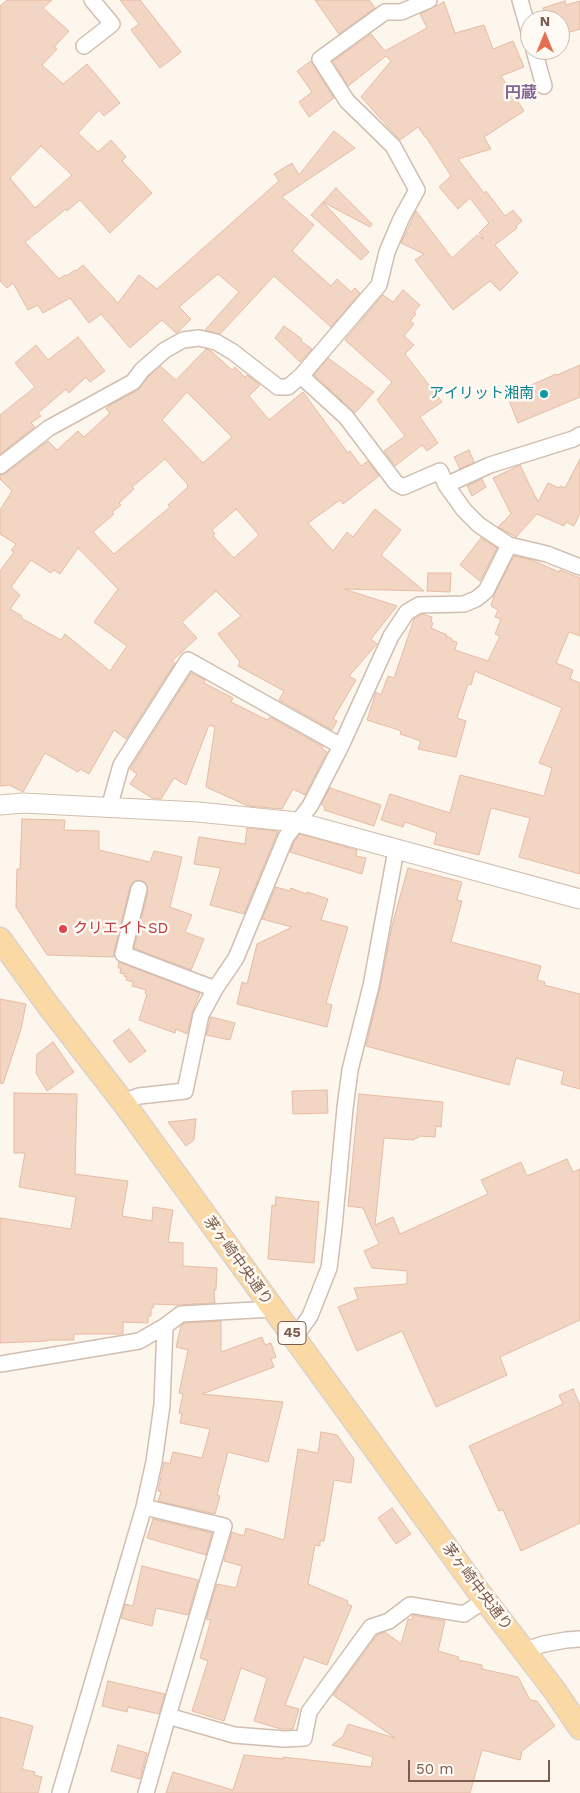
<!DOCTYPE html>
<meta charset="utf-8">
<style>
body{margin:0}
#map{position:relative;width:580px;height:1793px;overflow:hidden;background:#fdf6ec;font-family:"Work Sans",sans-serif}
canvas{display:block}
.north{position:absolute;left:520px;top:10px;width:50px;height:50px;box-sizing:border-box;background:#fffaf3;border:1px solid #cabbb1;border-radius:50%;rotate:0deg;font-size:14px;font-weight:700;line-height:20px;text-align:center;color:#7a5c4d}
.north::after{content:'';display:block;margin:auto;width:18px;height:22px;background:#e76f51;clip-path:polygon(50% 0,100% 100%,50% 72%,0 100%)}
.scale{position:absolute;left:408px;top:1760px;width:142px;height:22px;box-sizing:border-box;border:2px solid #7a5c4d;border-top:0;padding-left:6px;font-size:15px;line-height:18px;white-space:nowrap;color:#7a5c4d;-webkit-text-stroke:4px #fffaf3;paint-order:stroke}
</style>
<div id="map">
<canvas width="580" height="1793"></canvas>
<div class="north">N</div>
<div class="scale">50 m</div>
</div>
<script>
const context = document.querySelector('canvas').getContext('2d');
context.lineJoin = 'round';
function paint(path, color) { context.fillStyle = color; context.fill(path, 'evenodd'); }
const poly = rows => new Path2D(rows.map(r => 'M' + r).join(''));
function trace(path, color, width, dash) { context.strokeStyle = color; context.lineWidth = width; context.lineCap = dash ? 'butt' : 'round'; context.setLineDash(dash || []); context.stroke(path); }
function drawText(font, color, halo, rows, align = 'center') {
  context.font = font + ' "Work Sans","Noto Sans JP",sans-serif'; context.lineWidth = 5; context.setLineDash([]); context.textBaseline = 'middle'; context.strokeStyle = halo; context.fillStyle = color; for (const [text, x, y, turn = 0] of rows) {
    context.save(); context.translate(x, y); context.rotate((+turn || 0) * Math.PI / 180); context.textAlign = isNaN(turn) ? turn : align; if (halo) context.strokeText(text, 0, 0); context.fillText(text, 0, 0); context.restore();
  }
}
const building = poly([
 [7,0,52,0,43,8,69,31,54,47,57,49,42,65,63,84,87,64,120,103,104,116,99,110,78,133,98,152,111,140,126,157,122,161,152,193,110,233,80,200,67,211,66,209,25,242,59,279,65,275,66,276,75,270,76,271,83,265,118,303,139,275,157,289,279,181,274,174,292,163,299,175,334,131,355,148,282,197,314,225,292,251,331,286,337,279,351,292,355,288,360,293,331,327,274,276,220,334,205,330,239,292,218,274,179,307,191,319,179,331,176,333,162,320,130,348,101,314,89,323,70,298,43,313,38,305,28,310,13,283,7,288,0,281,0,6,7,0],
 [41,146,72,175,35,208,10,178,41,146],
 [120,0,140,0,181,52,160,68,131,30,139,24,120,0],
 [315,0,369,0,375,8,339,34,315,0],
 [565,1,566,5,580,1,580,29,560,35,560,20,535,20,534,15,544,12,543,8,565,1],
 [444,2,455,33,484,25,493,49,513,41,524,67,501,76,524,111,484,137,491,149,458,159,484,193,486,191,505,216,513,210,522,221,516,226,517,228,495,245,518,273,500,291,490,281,453,310,415,260,424,254,401,243,416,211,452,258,477,235,484,239,479,233,489,223,470,198,458,209,439,187,451,176,426,137,425,137,418,127,400,140,361,97,391,61,386,56,348,86,333,61,371,34,385,51,427,28,420,14,444,2],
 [311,61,334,98,309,117,299,102,312,92,297,71,311,61],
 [336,188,372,224,370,227,323,202,336,188],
 [323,202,369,252,361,260,311,215,323,202],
 [403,290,420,305,414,312,416,314,410,321,414,324,404,336,414,345,405,354,442,402,420,417,438,443,427,451,422,445,395,466,384,451,405,436,377,400,392,382,345,340,383,295,393,302,403,290],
 [284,326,302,339,301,341,312,349,300,362,275,338,284,326],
 [78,337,105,371,90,382,86,377,69,393,66,389,38,413,41,416,31,423,35,427,0,454,0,415,35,387,15,363,36,345,48,360,78,337],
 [206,349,211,351,232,370,235,367,245,377,247,375,260,385,249,396,269,420,303,392,348,453,350,451,361,466,368,461,379,476,343,504,340,500,308,523,333,551,347,532,353,537,375,509,401,530,381,555,424,591,344,589,397,606,371,639,377,644,349,676,356,680,333,719,337,721,332,730,279,700,284,691,238,666,240,662,218,634,241,616,216,591,182,622,197,638,172,661,175,663,126,739,114,730,89,774,80,769,78,772,45,753,23,792,9,785,0,786,0,571,14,552,11,550,16,544,0,534,0,510,12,491,0,479,0,475,6,473,48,441,57,450,78,431,84,437,110,413,106,409,110,405,138,390,149,376,160,366,176,380,206,349],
 [187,392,232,437,203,463,162,420,187,392],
 [165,459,188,485,187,486,188,487,168,505,170,507,114,554,93,532,114,514,112,512,121,505,119,503,134,489,132,487,165,459],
 [236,509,259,535,234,558,213,536,215,534,212,530,236,509],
 [78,548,118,589,94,622,127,646,110,671,65,634,61,640,21,618,22,616,10,609,20,595,11,587,31,560,51,573,54,570,60,574,78,548],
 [328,358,374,392,355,413,314,375,328,358],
 [580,365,580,397,518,423,507,396,556,374,557,375,580,365],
 [469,450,474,462,460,469,454,457,469,450],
 [580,459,580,513,574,526,566,522,564,526,537,514,516,537,498,527,511,514,493,478,520,465,538,502,548,483,559,488,560,486,565,488,580,459],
 [482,479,486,487,472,496,467,486,482,479],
 [481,538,497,548,480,581,460,565,481,538],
 [514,556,532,560,559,572,560,570,580,578,580,636,569,632,556,663,573,670,570,679,580,683,580,874,519,857,530,818,491,808,479,855,434,844,437,833,405,822,403,827,381,820,390,794,450,813,460,775,544,796,552,768,539,763,562,708,475,671,471,685,468,684,457,718,466,721,456,757,418,749,421,741,400,734,401,732,399,730,367,720,376,692,381,695,388,676,394,678,414,619,422,614,432,617,431,622,433,623,431,628,447,635,446,636,451,638,453,641,457,642,455,650,488,661,500,636,495,634,501,619,495,617,498,610,491,606,495,593,514,556],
 [428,573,451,573,450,592,427,591,428,573],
 [191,673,205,680,204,683,233,698,231,702,267,720,270,717,323,747,322,749,327,752,305,795,293,789,282,809,248,806,206,787,215,727,209,725,186,785,174,778,161,799,152,798,130,784,137,774,130,769,191,673],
 [330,788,381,805,374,826,324,810,325,807,321,804,330,788],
 [22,819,65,820,64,830,99,831,99,850,150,862,154,851,182,857,170,907,192,915,185,932,204,939,191,970,134,948,148,891,146,883,141,880,133,882,130,887,114,952,114,957,47,955,16,907,17,869,20,869,22,819],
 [247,828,278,831,244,914,210,905,221,868,194,864,199,837,245,844,247,828],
 [300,834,357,850,356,856,366,858,362,874,290,852,294,842,300,834],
 [408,868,462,882,457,900,462,901,451,942,541,966,537,980,545,982,544,985,580,994,580,1089,561,1084,564,1071,516,1058,509,1085,366,1046,380,988,392,926,408,868],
 [276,887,290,891,291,888,306,894,307,892,328,899,321,920,348,927,326,1003,332,1005,327,1027,237,1004,242,982,247,984,257,944,292,927,262,919,276,887],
 [119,962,200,993,192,1013,187,1034,176,1029,175,1033,139,1020,147,994,145,993,146,990,132,986,133,982,126,980,127,977,124,976,125,974,120,973,121,968,118,968,119,962],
 [0,999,26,1004,21,1029,3,1084,0,1083,0,999],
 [211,1017,235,1023,230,1040,206,1035,211,1017],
 [129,1029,146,1051,130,1063,113,1041,129,1029],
 [53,1042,74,1072,47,1091,36,1073,37,1054,53,1042],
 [327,1090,328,1113,293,1114,292,1091,327,1090],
 [14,1093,77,1094,75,1174,128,1181,122,1216,152,1221,153,1207,173,1210,168,1242,183,1243,183,1266,217,1268,216,1290,214,1290,215,1303,178,1305,154,1304,153,1308,151,1308,151,1316,148,1316,148,1323,123,1322,123,1334,74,1334,74,1340,47,1340,47,1341,0,1343,0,1218,71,1229,76,1197,19,1187,25,1153,14,1153,14,1093],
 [359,1094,443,1102,441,1127,436,1126,435,1137,419,1136,418,1138,415,1138,414,1140,384,1138,375,1225,393,1217,400,1234,488,1194,481,1180,521,1162,527,1176,567,1159,573,1172,580,1169,580,1320,500,1357,507,1375,436,1407,402,1331,357,1351,338,1307,358,1299,354,1288,407,1284,407,1271,372,1268,364,1251,379,1244,363,1208,348,1206,359,1094],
 [196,1119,194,1140,186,1146,168,1122,196,1119],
 [276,1197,319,1202,314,1263,268,1259,272,1205,275,1206,276,1197],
 [221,1321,221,1352,262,1337,265,1345,271,1343,276,1357,271,1359,274,1367,202,1394,283,1402,268,1462,228,1452,217,1495,220,1496,215,1514,158,1501,161,1492,158,1491,164,1462,170,1464,173,1452,202,1458,210,1429,180,1423,182,1414,179,1413,183,1394,179,1393,188,1350,176,1347,181,1326,184,1323,221,1321],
 [573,1389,580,1405,580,1523,521,1551,503,1510,499,1511,469,1446,563,1404,559,1395,573,1389],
 [321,1432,337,1435,354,1459,351,1483,334,1480,324,1541,320,1541,320,1546,315,1545,308,1584,348,1601,347,1604,352,1606,327,1665,304,1657,285,1705,299,1709,293,1729,281,1729,254,1721,267,1678,241,1668,224,1721,192,1711,208,1661,200,1658,211,1620,206,1619,217,1584,236,1588,242,1566,224,1561,232,1532,244,1536,246,1528,284,1540,298,1449,318,1453,321,1432],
 [392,1508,411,1534,396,1544,378,1518,392,1508],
 [153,1519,212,1533,206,1555,147,1538,153,1519],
 [142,1566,198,1580,188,1615,156,1608,152,1626,121,1618,125,1604,133,1606,142,1566],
 [413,1615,445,1621,438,1651,459,1657,458,1660,482,1665,482,1669,518,1677,530,1700,537,1701,555,1726,522,1751,520,1760,482,1750,470,1793,166,1793,173,1772,233,1790,244,1755,283,1759,283,1757,371,1767,373,1757,332,1745,343,1736,348,1724,395,1738,333,1695,377,1635,385,1632,401,1644,408,1619,412,1620,413,1615],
 [108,1681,165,1694,159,1714,128,1707,127,1712,102,1706,108,1681],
 [0,1717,33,1726,22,1769,35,1772,34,1775,42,1777,38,1793,0,1793,0,1717],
 [118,1745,147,1753,140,1779,111,1771,118,1745]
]);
const minor = poly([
 [520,0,530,35],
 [84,46,112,24,92,0],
 [534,50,544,86],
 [301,376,346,417,396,483,403,487,440,471,446,485,464,510,479,525,509,545,547,554,580,567],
 [0,466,49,428,133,382,142,370,165,350,183,340,199,338,216,342,233,352,278,387,288,387,301,376,379,285,387,252,401,219,417,190,393,146,347,101,320,59,385,12,401,12,429,0],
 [446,485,490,465,573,439,580,435],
 [109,808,121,765,188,660,341,746],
 [139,889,123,954,215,989],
 [123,1102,139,1096,185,1091,201,1015,215,989,236,958,286,837,310,806,341,746,391,636,407,612,419,605,464,604,476,599,486,591,509,545],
 [165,1326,162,1405,154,1462,144,1507,224,1526,168,1716,234,1735,284,1739,304,1738,309,1712,371,1627,389,1621,410,1605,464,1614,485,1600],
 [295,1337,310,1316,329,1268,334,1227,345,1108,350,1070,371,986,396,850],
 [0,1364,139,1341,165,1326,181,1314,273,1309],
 [525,1650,544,1644,566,1640,580,1639],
 [60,1793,144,1507],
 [146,1793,168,1716]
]);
const tertiary = poly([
 [0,805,23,803,198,812,297,822,580,899]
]);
const primary = poly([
 [0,939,47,1004,123,1102,479,1592,555,1691,580,1728]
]);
const markers = [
 [544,394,5,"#0f9aa8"],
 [63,929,5,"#e0444e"]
];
const shields = [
 [292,1333,28]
];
const shieldNames = [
 ["45",292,1333]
];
const cultureNames = [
 ["アイリット湘南",534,394]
];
const healthNames = [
 ["クリエイトSD",73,929]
];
const streetNames = [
 ["茅ヶ崎中央通り",238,1261,54],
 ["茅ヶ崎中央通り",477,1587,53]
];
const neighbourhoodNames = [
 ["円蔵",521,93]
];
paint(building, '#f3d5c3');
trace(building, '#e6bba3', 1);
trace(minor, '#d1beb0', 18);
trace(tertiary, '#d1beb0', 21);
trace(primary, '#dad1cd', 25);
trace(minor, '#fff', 15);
trace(tertiary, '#fff', 19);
trace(primary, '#fbd9a5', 22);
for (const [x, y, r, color] of markers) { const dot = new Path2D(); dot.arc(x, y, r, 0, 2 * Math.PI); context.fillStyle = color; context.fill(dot); trace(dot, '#fffaf3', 2); }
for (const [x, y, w] of shields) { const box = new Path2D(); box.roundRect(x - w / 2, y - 11.5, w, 23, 4); context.fillStyle = '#fffaf3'; context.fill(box); trace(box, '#7a5c4d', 1); }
drawText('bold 14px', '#7a5c4d', null, shieldNames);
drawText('15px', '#0d838f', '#fffaf3', cultureNames, 'right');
drawText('15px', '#be3a42', '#fffaf3', healthNames, 'left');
drawText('15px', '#7a5c4d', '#fffaf3', streetNames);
drawText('bold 16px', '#846695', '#fffaf3', neighbourhoodNames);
</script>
